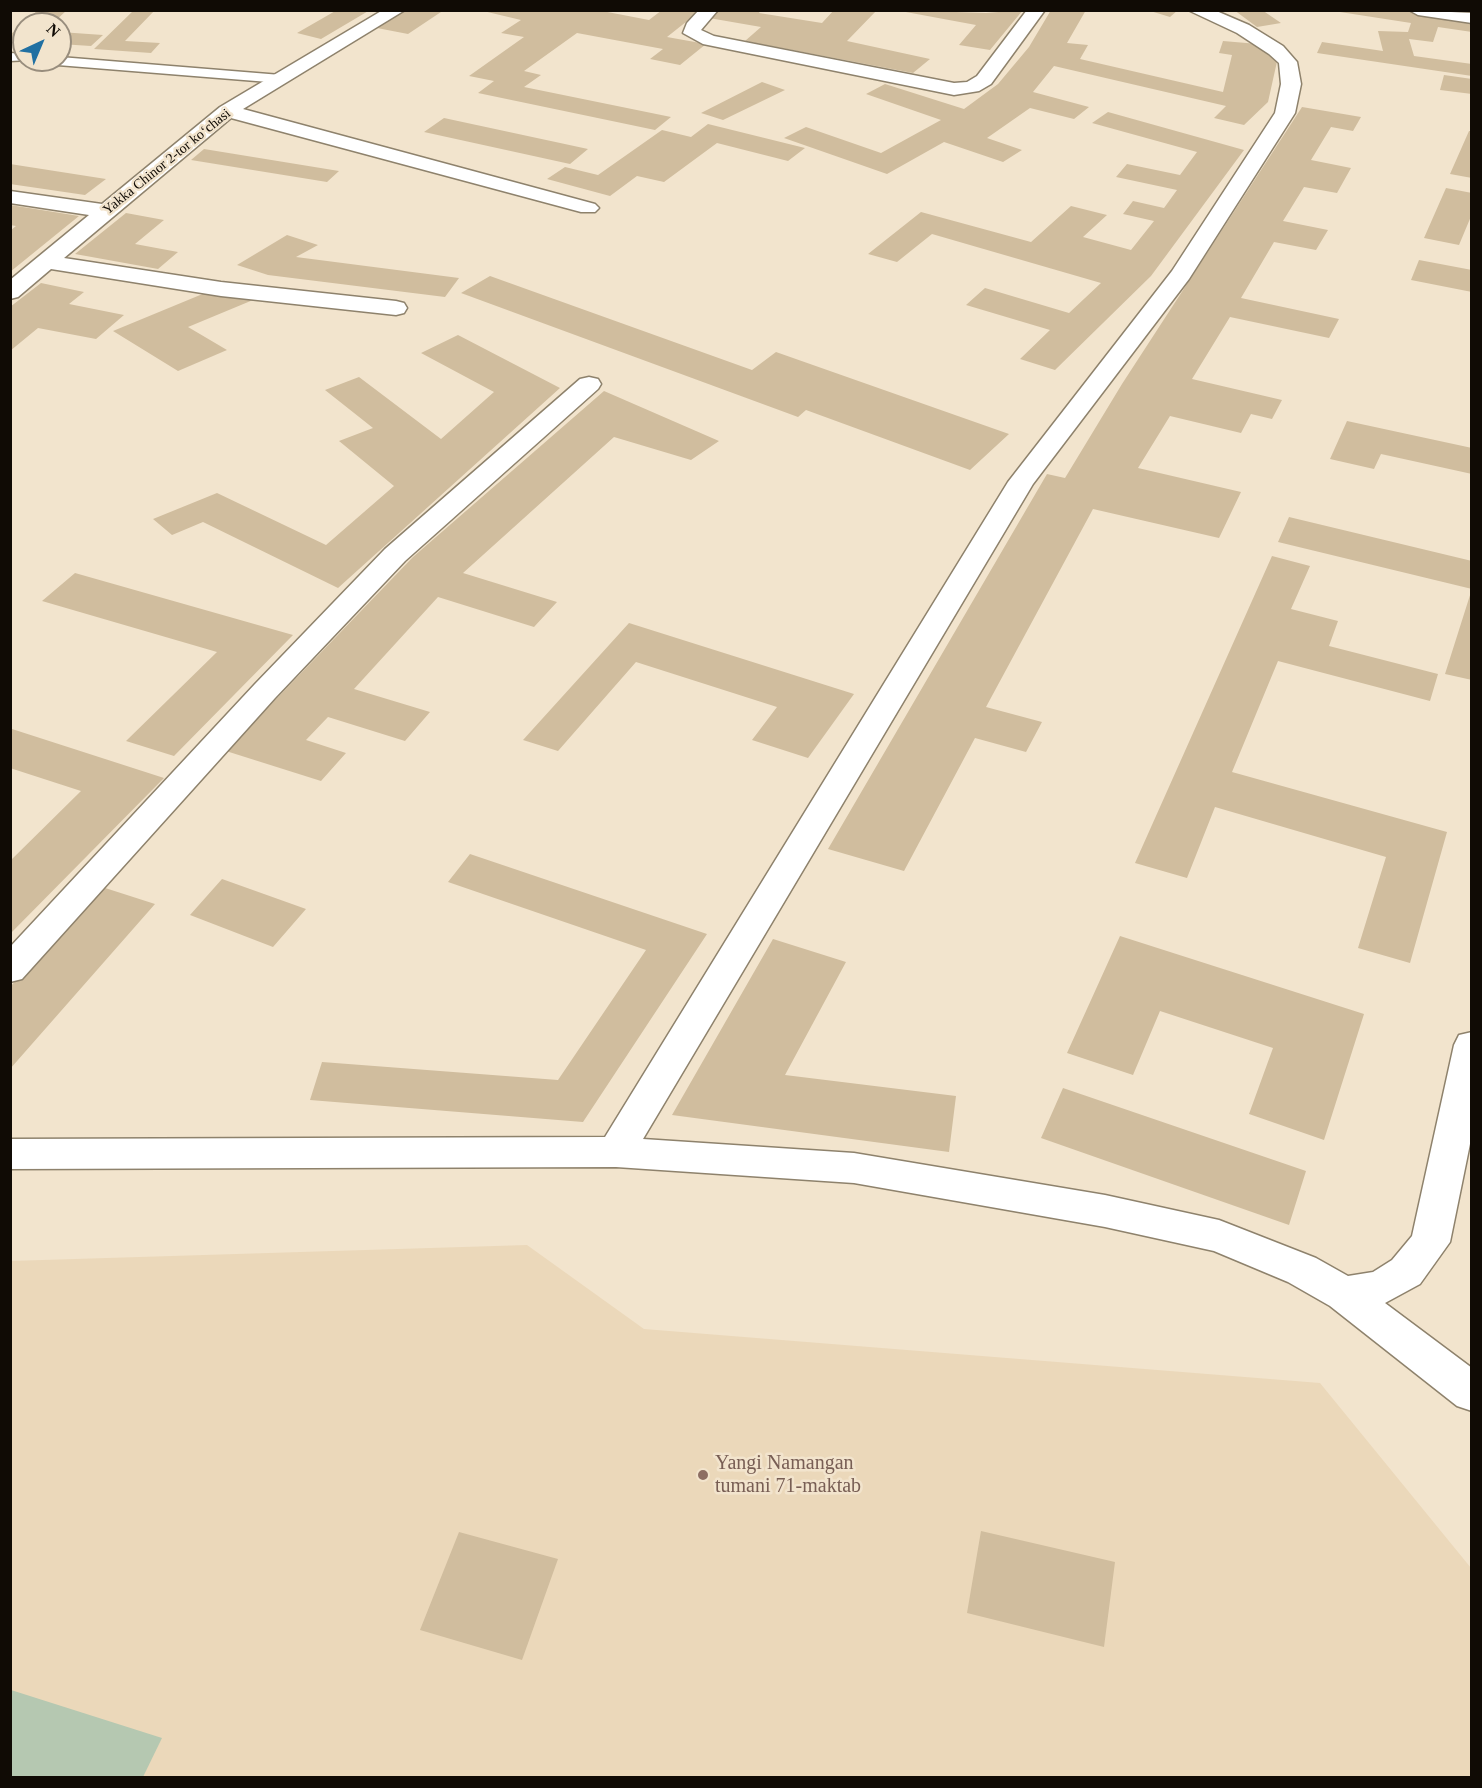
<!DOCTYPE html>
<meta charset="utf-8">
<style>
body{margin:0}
#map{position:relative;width:1482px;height:1788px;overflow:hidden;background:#f2e4cd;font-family:"Times New Roman",serif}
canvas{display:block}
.frame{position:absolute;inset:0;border:12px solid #100b05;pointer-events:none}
.north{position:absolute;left:12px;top:12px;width:60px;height:60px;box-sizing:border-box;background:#f2e4cd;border:2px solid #988d7d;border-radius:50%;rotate:44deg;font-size:16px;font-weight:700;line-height:24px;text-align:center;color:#100b05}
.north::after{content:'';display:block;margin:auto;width:21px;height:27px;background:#2170a2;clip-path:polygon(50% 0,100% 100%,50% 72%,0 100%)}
</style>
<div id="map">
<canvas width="1482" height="1788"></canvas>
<div class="frame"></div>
<div class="north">N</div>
</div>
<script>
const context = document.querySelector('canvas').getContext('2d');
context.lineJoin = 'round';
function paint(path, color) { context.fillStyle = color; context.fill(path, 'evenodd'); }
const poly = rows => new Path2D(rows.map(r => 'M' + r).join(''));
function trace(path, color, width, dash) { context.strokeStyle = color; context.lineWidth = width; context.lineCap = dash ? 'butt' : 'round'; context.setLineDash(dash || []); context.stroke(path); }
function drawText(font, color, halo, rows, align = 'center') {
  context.font = font + ' "Times New Roman",serif'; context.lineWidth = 5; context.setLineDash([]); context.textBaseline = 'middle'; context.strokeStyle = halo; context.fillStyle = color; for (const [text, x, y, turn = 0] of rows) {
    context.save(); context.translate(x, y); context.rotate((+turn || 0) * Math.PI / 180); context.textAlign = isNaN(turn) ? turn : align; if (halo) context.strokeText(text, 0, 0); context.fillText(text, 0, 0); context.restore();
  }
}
const built = poly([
 [527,1245,644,1329,1320,1383,1471,1568,1471,1777,11,1777,10,1261]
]);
const green = poly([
 [10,1690,11,1690,162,1738,143,1777,11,1777]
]);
const building = poly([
 [38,10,67,10,52,24,24,24,24,41,10,40,10,35],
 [134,10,155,10,125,41,160,43,151,53,94,49],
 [337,10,370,10,321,39,297,33],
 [404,10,444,10,408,34,377,28],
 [479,10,597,10,649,20,662,10,701,10,667,37,706,44,680,65,650,59,663,49,577,33,524,71,541,75,524,87,671,117,655,130,478,93,494,81,469,76,524,37,501,33,521,20],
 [718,10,761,10,759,13,822,23,834,10,877,10,847,41,930,59,913,73,745,41,761,27,709,18],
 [895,10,986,13,1023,10,990,50,959,45,976,25],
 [1051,10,1086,10,1067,43,1088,45,1080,59,1223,92,1232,55,1219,53,1223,41,1258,44,1278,57,1268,102,1244,125,1214,118,1226,106,1054,66,1033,92,1089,107,1074,119,1030,108,987,138,1022,150,1003,162,944,142,887,174,784,138,806,127,881,153,941,120,866,94,885,84,964,109,998,84,1029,47],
 [1147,10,1178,10,1170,17],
 [1234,10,1262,10,1281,23,1257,27],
 [1327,10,1403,10,1472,19,1472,32,1438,27,1433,42,1409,39,1414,56,1472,64,1472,76,1317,53,1322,42,1383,51,1378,31,1408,32,1411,23],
 [60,32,103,35,91,46,60,44],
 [1444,75,1472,79,1472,94,1440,90],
 [762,82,785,90,723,120,701,113],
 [1302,107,1361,117,1353,131,1331,127,1311,160,1351,168,1337,193,1304,187,1283,221,1328,230,1316,250,1274,242,1241,298,1339,319,1329,338,1230,317,1192,379,1282,400,1272,419,1251,414,1241,433,1170,416,1138,468,1241,492,1219,538,1093,509,986,707,1042,722,1026,752,975,738,904,871,828,849,1047,474,1065,478,1122,384],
 [1108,112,1244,150,1151,276,1055,370,1020,359,1050,330,966,305,985,288,1069,313,1101,283,932,234,897,262,868,254,921,212,1031,242,1071,206,1107,215,1083,237,1131,250,1154,221,1123,214,1133,201,1164,208,1177,190,1116,177,1127,164,1180,175,1197,152,1092,123],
 [444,118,588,149,570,164,424,132],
 [708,124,805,148,788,161,717,143,664,182,637,176,610,196,547,179,565,167,598,175,662,130,691,137],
 [1469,131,1472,131,1472,178,1450,174],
 [204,149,339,171,327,182,191,160],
 [10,164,106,179,85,195,10,184],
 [1446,188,1472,193,1472,214,1459,245,1424,238],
 [10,205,79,216,10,272,10,231,16,226,10,225],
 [126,213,164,220,135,244,178,252,158,269,75,254],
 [287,235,318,245,296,257,459,278,445,297,268,275,237,265],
 [1419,260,1472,270,1472,292,1411,280],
 [490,276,752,370,776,352,1009,434,970,470,806,410,798,417,461,293],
 [41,283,84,292,69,304,124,315,96,339,38,328,10,351,10,307],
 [205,293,253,300,188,327,227,350,178,371,113,331],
 [458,335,560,388,338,588,203,522,172,535,153,519,217,493,326,545,394,486,339,441,373,428,325,390,359,377,441,439,494,392,421,353],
 [604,391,719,441,691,460,614,437,463,573,557,602,534,627,438,597,354,689,430,712,405,741,328,717,306,740,346,753,321,781,226,751,413,557],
 [1347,421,1472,448,1472,474,1381,454,1374,469,1330,459],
 [1289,517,1472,561,1472,589,1278,542],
 [1272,556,1310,566,1291,609,1338,621,1329,646,1438,674,1430,701,1278,661,1232,772,1447,832,1410,963,1358,948,1386,857,1215,807,1187,878,1135,863],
 [75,573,293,635,174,756,126,741,217,652,42,601],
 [1471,592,1472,592,1472,680,1445,674],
 [629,623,854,694,808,758,752,740,777,707,636,662,558,751,523,740],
 [12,729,164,778,10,934,10,861,81,791,10,768],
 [470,854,707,934,583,1122,310,1100,322,1062,558,1080,646,950,448,882],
 [222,879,306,909,273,947,190,915],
 [102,887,155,904,10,1069,10,987],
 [1120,936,1364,1014,1324,1140,1249,1114,1273,1048,1160,1011,1133,1075,1067,1053],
 [773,939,846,962,785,1075,956,1096,949,1152,672,1115],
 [1063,1088,1306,1171,1289,1225,1041,1138],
 [981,1531,1115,1562,1104,1647,967,1613],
 [459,1532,558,1559,522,1660,420,1630]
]);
const lane = poly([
 [10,53,24,54,24,60,29,60,10,61,10,53],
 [60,57,281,75,288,79,281,83,45,64,38,60,60,60,60,57]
]);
const street = poly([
 [383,10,405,10,243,109,595,204,599,208,595,212,581,212,231,118,64,258,221,282,396,301,404,303,407,308,404,313,396,315,221,296,51,269,18,297,10,299,10,280,89,215,10,203,10,191,102,204,220,107,383,10],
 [699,10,718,10,701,30,714,36,954,83,967,82,977,76,1027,10,1045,10,991,84,979,91,954,95,703,44,683,33,687,23,699,10],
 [1188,10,1214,10,1249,25,1283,46,1297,62,1301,84,1295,113,1189,279,1033,484,643,1139,854,1153,1105,1195,1219,1220,1316,1258,1348,1276,1373,1272,1392,1260,1412,1236,1454,1045,1459,1035,1472,1032,1472,1134,1450,1242,1420,1284,1385,1303,1472,1368,1472,1411,1457,1406,1330,1306,1288,1282,1214,1251,1105,1227,854,1183,616,1167,10,1169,10,1139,605,1137,1008,482,1172,271,1275,113,1281,84,1279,63,1269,54,1237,33,1188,10],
 [1409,10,1472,13,1472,23,1418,15,1409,10],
 [589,377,598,379,601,384,598,389,405,561,275,698,22,979,10,982,10,947,255,684,385,549,580,379,589,377]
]);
const markers = [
 [703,1475,6,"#8d6e63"]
];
const farStreetnames = [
 ["Yakka Chinor 2-tor koʻchasi",167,162,-39]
];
const nearEducationnames = [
 ["Yangi Namangan",715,1464],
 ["tumani 71-maktab",715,1487]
];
paint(built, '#ebd8ba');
paint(green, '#b5c8b1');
paint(building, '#d0bd9e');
trace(lane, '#8e826c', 3);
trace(street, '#8e826c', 3);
paint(lane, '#fff');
paint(street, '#fff');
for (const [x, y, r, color] of markers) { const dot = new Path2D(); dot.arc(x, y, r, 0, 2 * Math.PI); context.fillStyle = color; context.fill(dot); trace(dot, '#f2e4cd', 2); }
drawText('14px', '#100b05', '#f2e4cd', farStreetnames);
drawText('20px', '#785e54', '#f2e4cd', nearEducationnames, 'left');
</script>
